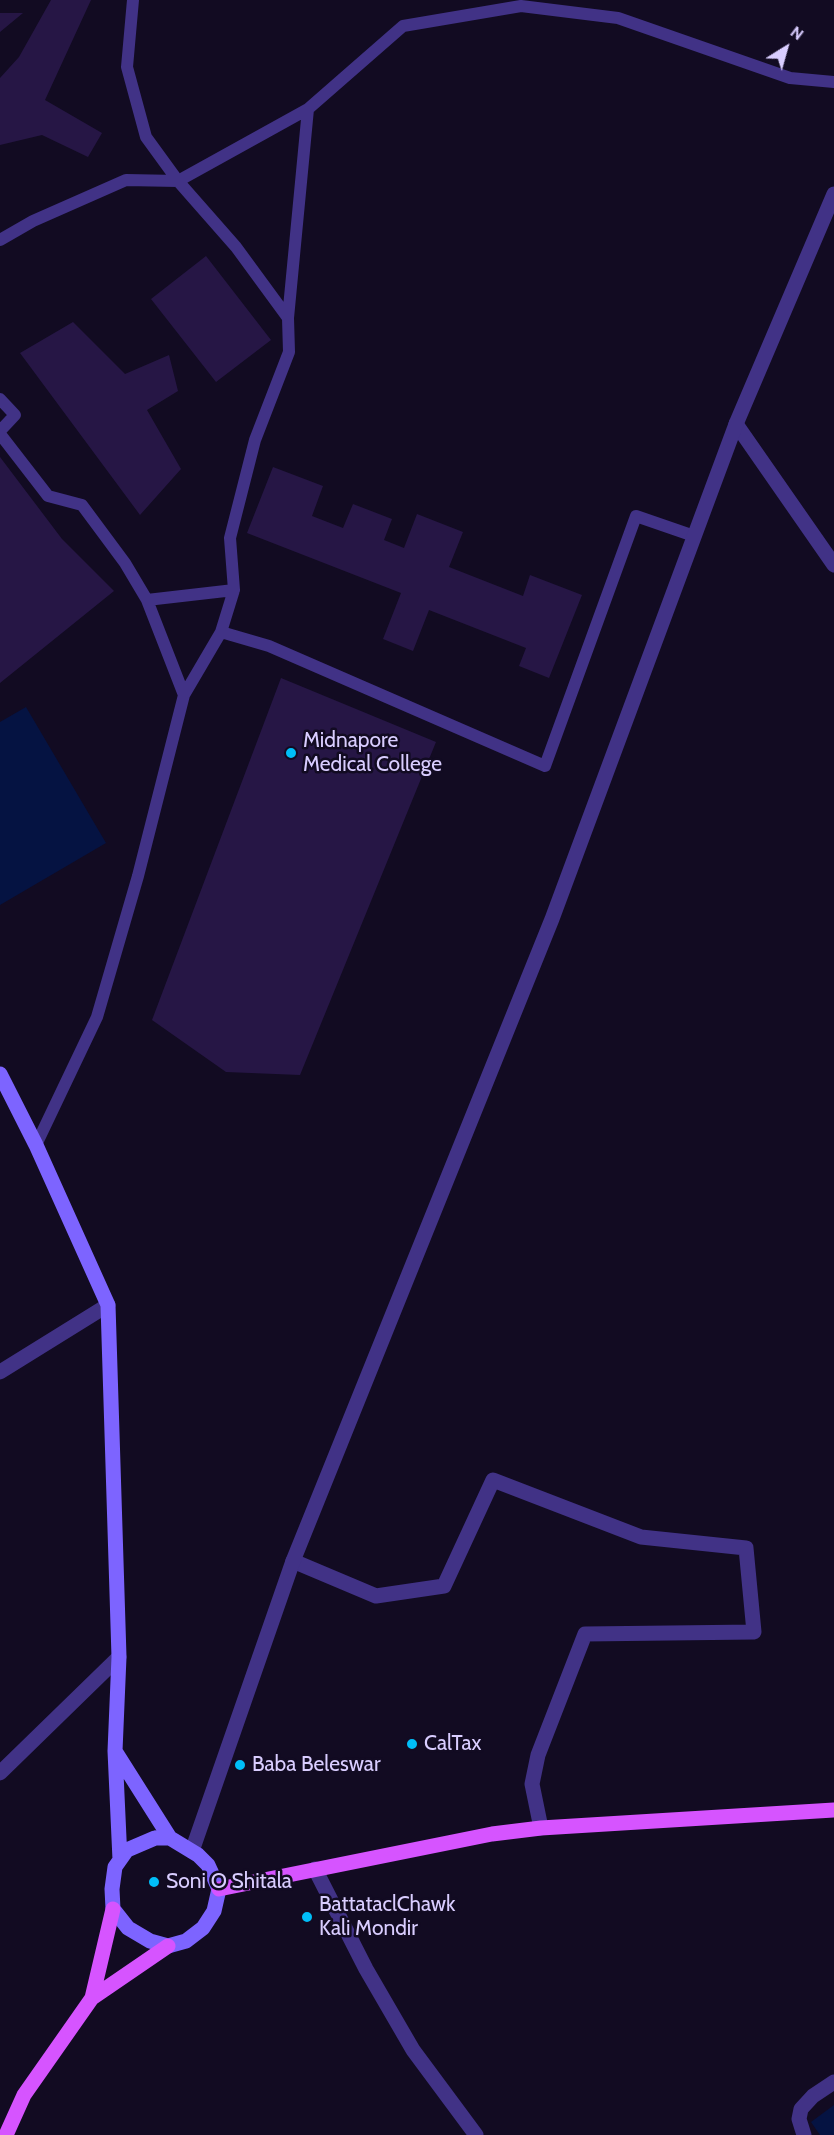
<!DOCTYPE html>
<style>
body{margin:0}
#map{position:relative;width:834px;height:2135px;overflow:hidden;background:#120b22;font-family:Cabin,sans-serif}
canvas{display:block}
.north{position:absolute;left:756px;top:18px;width:60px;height:60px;-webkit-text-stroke:4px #120b22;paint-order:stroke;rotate:37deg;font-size:16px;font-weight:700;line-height:24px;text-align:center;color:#d9cdff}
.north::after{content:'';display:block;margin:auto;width:21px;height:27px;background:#d9cdff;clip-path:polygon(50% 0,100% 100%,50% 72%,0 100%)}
</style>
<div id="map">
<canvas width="834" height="2135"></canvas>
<div class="north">N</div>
</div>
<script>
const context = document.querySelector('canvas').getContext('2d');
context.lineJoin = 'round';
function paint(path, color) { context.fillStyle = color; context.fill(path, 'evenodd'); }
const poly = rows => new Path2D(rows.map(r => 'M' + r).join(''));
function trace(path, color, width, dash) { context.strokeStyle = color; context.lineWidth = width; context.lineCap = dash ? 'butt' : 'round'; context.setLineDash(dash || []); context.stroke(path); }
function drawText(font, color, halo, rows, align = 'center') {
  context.font = font + ' Cabin,sans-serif'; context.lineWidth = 5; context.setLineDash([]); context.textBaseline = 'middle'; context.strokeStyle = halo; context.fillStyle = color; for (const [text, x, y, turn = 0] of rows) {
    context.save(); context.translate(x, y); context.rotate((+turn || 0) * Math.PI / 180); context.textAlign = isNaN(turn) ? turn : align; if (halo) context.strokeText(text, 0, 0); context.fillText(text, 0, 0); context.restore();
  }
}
const water = poly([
 [26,707,106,843,0,905,0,722],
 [834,2105,834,2135,820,2135,811,2122]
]);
const building = poly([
 [51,0,91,0,45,100,102,133,88,157,42,135,0,145,0,78,19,57],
 [0,13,23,13,0,32],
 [206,256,271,340,216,382,151,299],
 [73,322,125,374,169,355,178,391,147,410,181,469,140,515,20,353],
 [0,457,62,539,114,591,0,683],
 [273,467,323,486,312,516,343,528,353,504,392,519,384,540,404,548,417,514,463,532,449,567,523,596,530,575,582,595,549,678,519,666,526,648,429,610,413,651,383,639,401,593,247,533],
 [281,678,436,742,300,1075,226,1072,152,1020]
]);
const service = poly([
 [0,240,33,221,126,180,178,181,308,109,403,26,521,6,618,18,790,78,834,82],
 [288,318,308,109],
 [0,399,15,415,0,431],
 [0,434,48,496,82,505,125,563,147,600],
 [221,632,269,646,545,766,636,516,694,536],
 [184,695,147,600,234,590],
 [36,1145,97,1017,138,876,184,695,221,632,234,590,230,538,255,440,289,352,288,318,236,247,178,181,146,137,127,67,133,0]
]);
const minor = poly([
 [736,424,834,565],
 [0,1372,108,1305],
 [293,1561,376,1596,444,1586,493,1480,641,1537,746,1548,754,1632,585,1634,538,1755,532,1784,541,1828],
 [0,1773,119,1657],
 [315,1869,366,1969,413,2050,476,2135],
 [804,2135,799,2119,801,2109,813,2096,834,2082]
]);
const tertiary = poly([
 [192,1851,293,1561,552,919,736,424,834,194]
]);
const secondary = poly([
 [0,1074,36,1145,108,1305,119,1657,115,1751,120,1860],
 [115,1751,170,1838],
 [155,1838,170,1838,198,1855,208,1865,219,1889,214,1911,203,1928,186,1941,168,1946,150,1941,128,1928,113,1909,112,1889,115,1867,127,1850,155,1838]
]);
const primary = poly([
 [219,1889,492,1834,541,1828,834,1810],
 [92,1998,113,1909],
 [6,2135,24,2095,92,1998,168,1946]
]);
const markers = [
 [291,753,6,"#00bef8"],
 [412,1744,6,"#00bef8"],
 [240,1765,6,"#00bef8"],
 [154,1882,6,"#00bef8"],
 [307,1917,6,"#00bef8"]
];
const poiNames = [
 ["Midnapore",303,741],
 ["Medical College",303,765],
 ["CalTax",424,1744],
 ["Baba Beleswar",252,1765],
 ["Soni O Shitala",166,1882],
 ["BattataclChawk",319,1905],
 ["Kali Mondir",319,1929]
];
paint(water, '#051342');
paint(building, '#261645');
trace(service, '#413286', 12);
trace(minor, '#413286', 15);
trace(tertiary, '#413286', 15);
trace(secondary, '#7d64ff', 15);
trace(primary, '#d654ff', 15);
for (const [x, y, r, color] of markers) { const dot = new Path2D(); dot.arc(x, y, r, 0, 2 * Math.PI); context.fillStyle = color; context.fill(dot); trace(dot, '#120b22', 2); }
drawText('21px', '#d9cdff', '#120b22', poiNames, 'left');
</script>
